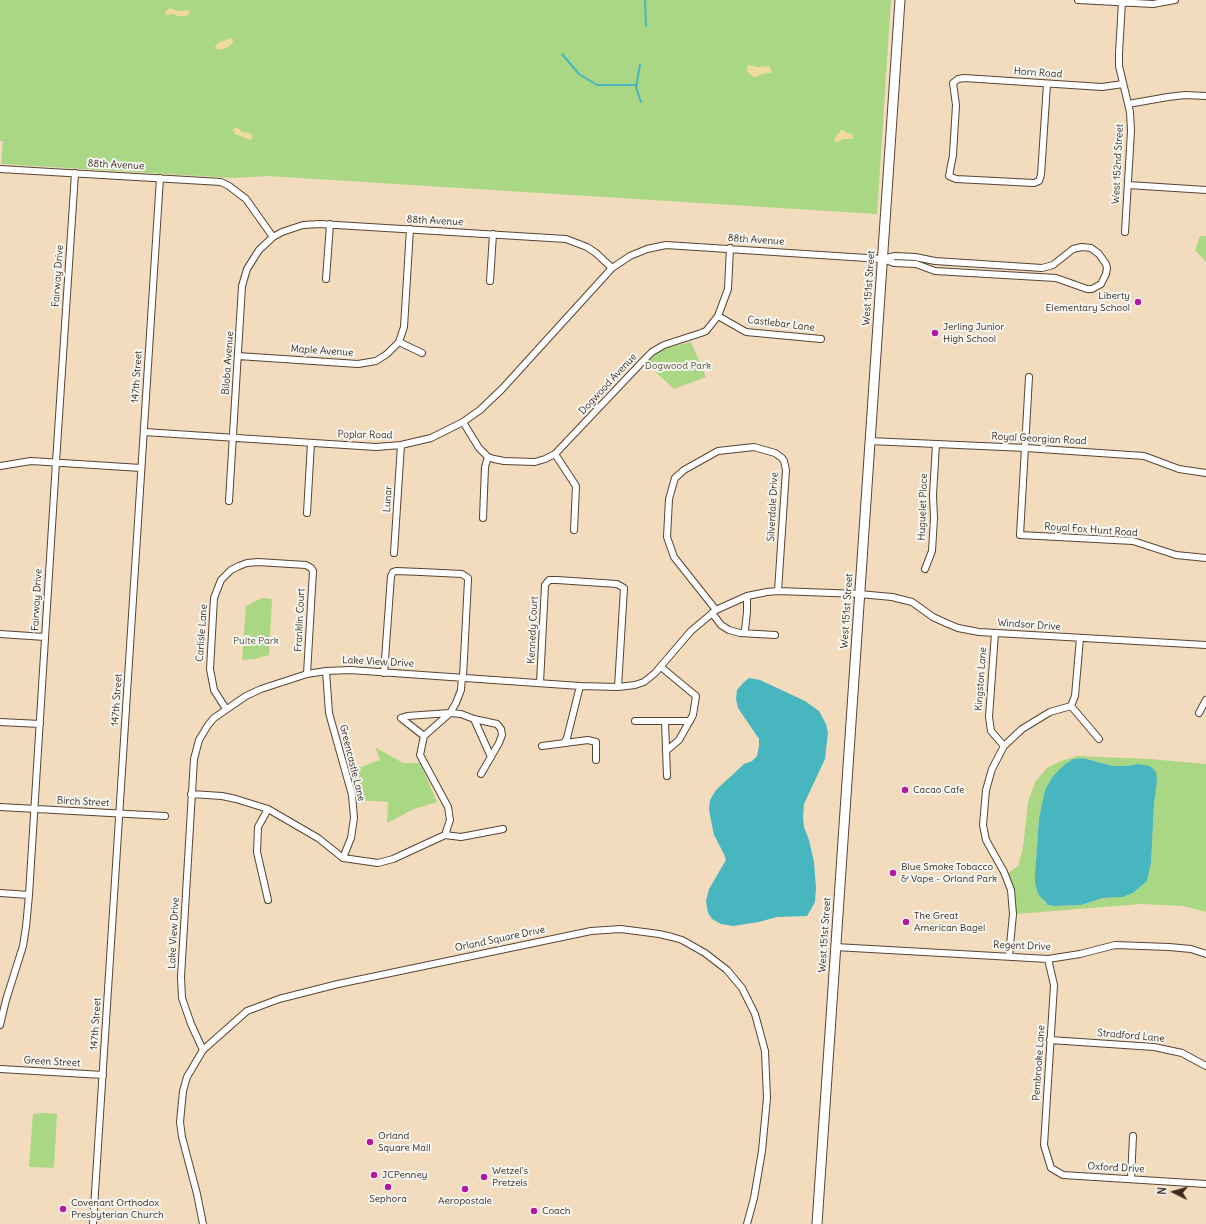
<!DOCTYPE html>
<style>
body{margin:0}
#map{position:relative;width:1206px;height:1224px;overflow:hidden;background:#f3dbbd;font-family:Delius,sans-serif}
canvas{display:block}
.north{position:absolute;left:1154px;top:1172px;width:40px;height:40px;-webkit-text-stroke:3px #f6f6f2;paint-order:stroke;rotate:275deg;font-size:11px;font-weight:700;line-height:16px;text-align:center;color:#3b2a1e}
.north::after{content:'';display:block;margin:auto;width:14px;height:18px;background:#3b2a1e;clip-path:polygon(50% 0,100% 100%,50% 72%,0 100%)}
</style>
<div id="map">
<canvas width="1206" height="1224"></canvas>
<div class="north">N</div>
</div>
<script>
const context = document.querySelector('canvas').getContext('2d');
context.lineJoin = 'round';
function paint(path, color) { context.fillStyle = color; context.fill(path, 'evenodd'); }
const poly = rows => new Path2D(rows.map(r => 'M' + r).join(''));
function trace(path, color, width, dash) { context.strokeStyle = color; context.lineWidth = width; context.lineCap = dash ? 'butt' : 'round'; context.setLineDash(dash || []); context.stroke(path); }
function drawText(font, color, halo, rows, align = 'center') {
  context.font = font + ' Delius,sans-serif'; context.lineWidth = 4; context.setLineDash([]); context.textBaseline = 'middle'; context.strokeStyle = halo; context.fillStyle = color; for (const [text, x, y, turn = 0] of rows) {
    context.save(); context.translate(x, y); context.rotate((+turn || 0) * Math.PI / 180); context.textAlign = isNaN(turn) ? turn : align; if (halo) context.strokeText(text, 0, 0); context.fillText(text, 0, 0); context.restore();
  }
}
const green = poly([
 [0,0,891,0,877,214,268,176,233,178,1,164,3,141,0,141],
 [1200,236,1206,236,1206,262,1195,250],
 [691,342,706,377,674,389,646,363,657,353,667,348],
 [262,598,272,599,269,655,255,659,242,660,246,606],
 [375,747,403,763,420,763,437,802,414,809,387,823,388,802,357,800,350,771,380,760],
 [1077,756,1150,759,1206,764,1206,912,1183,906,1141,904,1016,914,1015,897,1008,873,1018,866,1023,848,1028,802,1035,782,1047,768,1061,761],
 [1084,758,1113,766,1127,766,1138,764,1157,781,1154,804,1151,863,1147,881,1133,893,1123,897,1103,898,1081,905,1054,906,1048,905,1044,902,1035,875,1039,818,1053,776,1073,759],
 [45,1113,57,1114,54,1168,29,1167,33,1114]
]);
const sand = poly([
 [169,8,179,11,189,10,190,12,187,16,178,16,173,14,166,15,165,12],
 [231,38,233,40,232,44,226,48,221,50,216,49,215,47,218,43],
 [749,65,758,67,769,66,772,71,770,73,762,74,755,78,747,71,747,67],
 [235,128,238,128,243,132,251,133,253,138,250,140,235,134,233,130],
 [841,130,843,130,847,133,853,134,853,137,852,139,844,139,836,143,834,139]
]);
const water = poly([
 [749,678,760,680,805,701,819,711,826,724,828,733,825,759,804,804,803,817,804,827,809,840,814,862,816,888,815,902,810,911,807,916,777,917,759,922,733,926,721,924,712,919,708,913,706,901,709,889,726,860,724,854,714,835,709,810,710,800,716,790,744,764,752,761,757,756,759,746,759,739,738,708,736,699,737,690,743,683],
 [1083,758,1113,766,1127,766,1138,764,1150,766,1156,772,1157,781,1154,804,1151,863,1147,881,1133,893,1123,897,1103,898,1081,905,1054,906,1048,905,1038,894,1035,883,1035,875,1039,818,1045,790,1053,776,1064,765,1073,759]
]);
const stream = poly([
 [645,0,646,26],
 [562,54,579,74,597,85,637,85],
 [640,65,636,87,641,102]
]);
const street = poly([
 [1078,0,1153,4,1175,0],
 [1122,2,1119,53,1119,66,1130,112,1131,131,1125,232],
 [1047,84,1041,175,1039,181,1034,183,956,179,949,176,953,155,956,105,953,83,958,79,964,78,1102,87,1123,84],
 [1128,104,1168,97,1185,95,1206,96],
 [0,169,221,182,229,186,246,199,273,237],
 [1128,185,1206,190],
 [326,279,330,224],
 [490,281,493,234],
 [718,316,746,332,821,339],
 [399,342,422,353],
 [238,356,358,364,376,361,387,354,399,342,404,327,410,229],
 [1029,377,1020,535,1133,541,1176,555,1206,558],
 [463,422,479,448,488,457,494,459,504,461,535,462,545,459,555,454,645,359,652,352,664,345,701,333,706,331,718,316,728,289,730,248],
 [144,432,376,447,401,445,431,438,463,422,480,410,502,389,612,268,630,256,647,249,666,245,882,259,894,263,916,264,935,271,1056,278,1087,289,1092,289,1101,284,1106,274,1107,268,1106,264,1099,254,1091,248,1082,247,1073,249,1053,265,1042,268,935,261,915,257,895,256,882,259],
 [869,441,1026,448,1144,456,1179,469,1206,473],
 [555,454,576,486,574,530],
 [0,466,31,461,141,468],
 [229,501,242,286,247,269,259,250,273,237,282,232,303,225,320,224,566,239,587,247,596,253,612,268],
 [307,513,311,443],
 [483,518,485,467,488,457],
 [394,553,401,445],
 [925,569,932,551,934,518,933,495,936,444],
 [716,610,674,557,667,537,669,499,675,478,684,470,718,451,754,447,775,453,782,458,784,461,786,470,778,591],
 [712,613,721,625,729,630,740,633,775,635],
 [743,633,745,630,747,612,747,596],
 [995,633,989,717,991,731,1004,746],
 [0,634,45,637],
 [661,667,696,696,693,715,679,740,666,751],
 [326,671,329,713,352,795,354,818,351,838,343,858],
 [384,673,391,576,393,572,396,571,421,572,462,574,468,578,468,580,463,677],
 [540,683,545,585,549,580,557,580,617,584,624,588,618,687],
 [1071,706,1099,739],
 [226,709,214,690,210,669,214,598,221,580,231,570,239,566,247,563,258,562,306,565,311,568,313,571,307,674],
 [1199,713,1206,700],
 [401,718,407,716,450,713,461,714,474,719,497,724,501,729,502,735,499,743,481,774],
 [401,718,424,736],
 [474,719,491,757],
 [635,721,690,721],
 [665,721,667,776],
 [0,722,40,724],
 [564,743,567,738,580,686],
 [542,746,588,740,596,742,596,760],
 [191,794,222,796,236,799,268,809,318,838,343,858,378,863,393,859,445,835,450,820,448,807,420,755,424,736,450,713,456,703,461,690,462,677],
 [0,807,165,816],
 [268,809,258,827,257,852,268,900],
 [445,835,461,837,503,829],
 [0,893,29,895],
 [835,947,1048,959,1080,954,1115,945,1169,947,1191,949,1206,954],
 [1009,956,1013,914,1011,890,1004,872,986,840,983,825,986,790,992,769,1004,746,1022,729,1050,712,1071,706,1075,696,1080,638],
 [1048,959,1054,985,1044,1145,1051,1168,1063,1175,1206,1184],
 [0,1025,6,1000,23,946,26,927,29,895,56,462,75,173],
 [1050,1040,1154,1047,1182,1053,1206,1066],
 [203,1050,191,1024,182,998,181,977,194,759,199,740,208,725,214,718,246,696,261,689,307,674,326,671,350,670,580,686,618,687,635,685,644,682,655,673,691,631,716,610,747,596,767,592,778,591,859,594,892,597,912,602,933,617,946,623,958,628,979,632,1206,645],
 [0,1069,103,1075],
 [1131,1179,1133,1136],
 [93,1224,160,178],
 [203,1224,197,1194,182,1137,180,1122,183,1091,187,1077,203,1050,247,1011,279,999,338,984,591,931,621,929,659,934,672,937,682,940,705,953,727,970,742,988,755,1014,765,1051,767,1098,762,1151,754,1198,747,1224]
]);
const secondary = poly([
 [817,1224,900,0]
]);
const markers = [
 [1138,302,4,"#b5179e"],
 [935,333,4,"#b5179e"],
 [905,790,4,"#b5179e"],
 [893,873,4,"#b5179e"],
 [906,922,4,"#b5179e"],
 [370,1142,4,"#b5179e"],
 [374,1175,4,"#b5179e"],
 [484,1177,4,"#b5179e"],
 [388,1187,4,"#b5179e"],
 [465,1189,4,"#b5179e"],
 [63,1209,4,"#b5179e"],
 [534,1211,4,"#b5179e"]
];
const streetNames = [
 ["Horn Road",1038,73,4],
 ["West 152nd Street",1118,164,-87],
 ["88th Avenue",116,165,3],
 ["88th Avenue",435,221,3],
 ["88th Avenue",756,240,4],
 ["Fairway Drive",58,276,-86],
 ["West 151st Street",869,288,-86],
 ["Castlebar Lane",781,324,7],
 ["Maple Avenue",322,351,4],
 ["Biloba Avenue",228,363,-86],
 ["147th Street",137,377,-86],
 ["Dogwood Avenue",608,384,-47],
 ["Poplar Road",365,435,1],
 ["Royal Georgian Road",1039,439,3],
 ["Lunar",388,499,-86],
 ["Silverdale Drive",773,507,-87],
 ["Huguelet Place",923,507,-88],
 ["Royal Fox Hunt Road",1091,530,4],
 ["Fairway Drive",37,600,-87],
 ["West 151st Street",847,611,-86],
 ["Franklin Court",300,620,-87],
 ["Windsor Drive",1029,625,4],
 ["Kennedy Court",533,630,-87],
 ["Carlisle Lane",202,633,-86],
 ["Lake View Drive",378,662,3],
 ["Kingston Lane",981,679,-86],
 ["147th Street",117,700,-86],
 ["Greencastle Lane",352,763,76],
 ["Birch Street",83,802,3],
 ["Lake View Drive",174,933,-87],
 ["West 151st Street",825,935,-86],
 ["Orland Square Drive",500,939,-12],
 ["Regent Drive",1022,946,2],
 ["147th Street",96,1024,-86],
 ["Stradford Lane",1131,1036,5],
 ["Green Street",52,1062,3],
 ["Pembrooke Lane",1039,1063,-86],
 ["Oxford Drive",1116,1168,3]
];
const poiNames = [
 ["Liberty",1130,296,"right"],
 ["Elementary School",1130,308,"right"],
 ["Jerling Junior",943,327],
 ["High School",943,339],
 ["Cacao Cafe",913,790],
 ["Blue Smoke Tobacco",901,867],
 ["& Vape - Orland Park",901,879],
 ["The Great",914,916],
 ["American Bagel",914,928],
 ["Orland",378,1136],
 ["Square Mall",378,1148],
 ["Wetzel's",492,1171],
 ["Pretzels",492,1183],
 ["JCPenney",382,1175],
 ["Sephora",388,1199,"center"],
 ["Aeropostale",465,1201,"center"],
 ["Covenant Orthodox",71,1203],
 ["Presbyterian Church",71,1215],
 ["Coach",542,1211]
];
const parkNames = [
 ["Dogwood Park",678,366],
 ["Pulte Park",256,641]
];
paint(green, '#aad784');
paint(sand, '#eeda9e');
paint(water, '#47b6bf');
trace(stream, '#47b6bf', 2);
trace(street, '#574536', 8);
trace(secondary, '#574536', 11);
trace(street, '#fff', 6);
trace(secondary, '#fff', 9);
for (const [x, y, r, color] of markers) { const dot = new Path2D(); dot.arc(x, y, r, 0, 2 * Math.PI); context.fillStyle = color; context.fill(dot); trace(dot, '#f6f6f2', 1.5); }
drawText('10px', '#3b2a1e', '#f6f6f2', streetNames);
drawText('10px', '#3b2a1e', '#f6f6f2', poiNames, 'left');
drawText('10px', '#575538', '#f6f6f2', parkNames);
</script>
